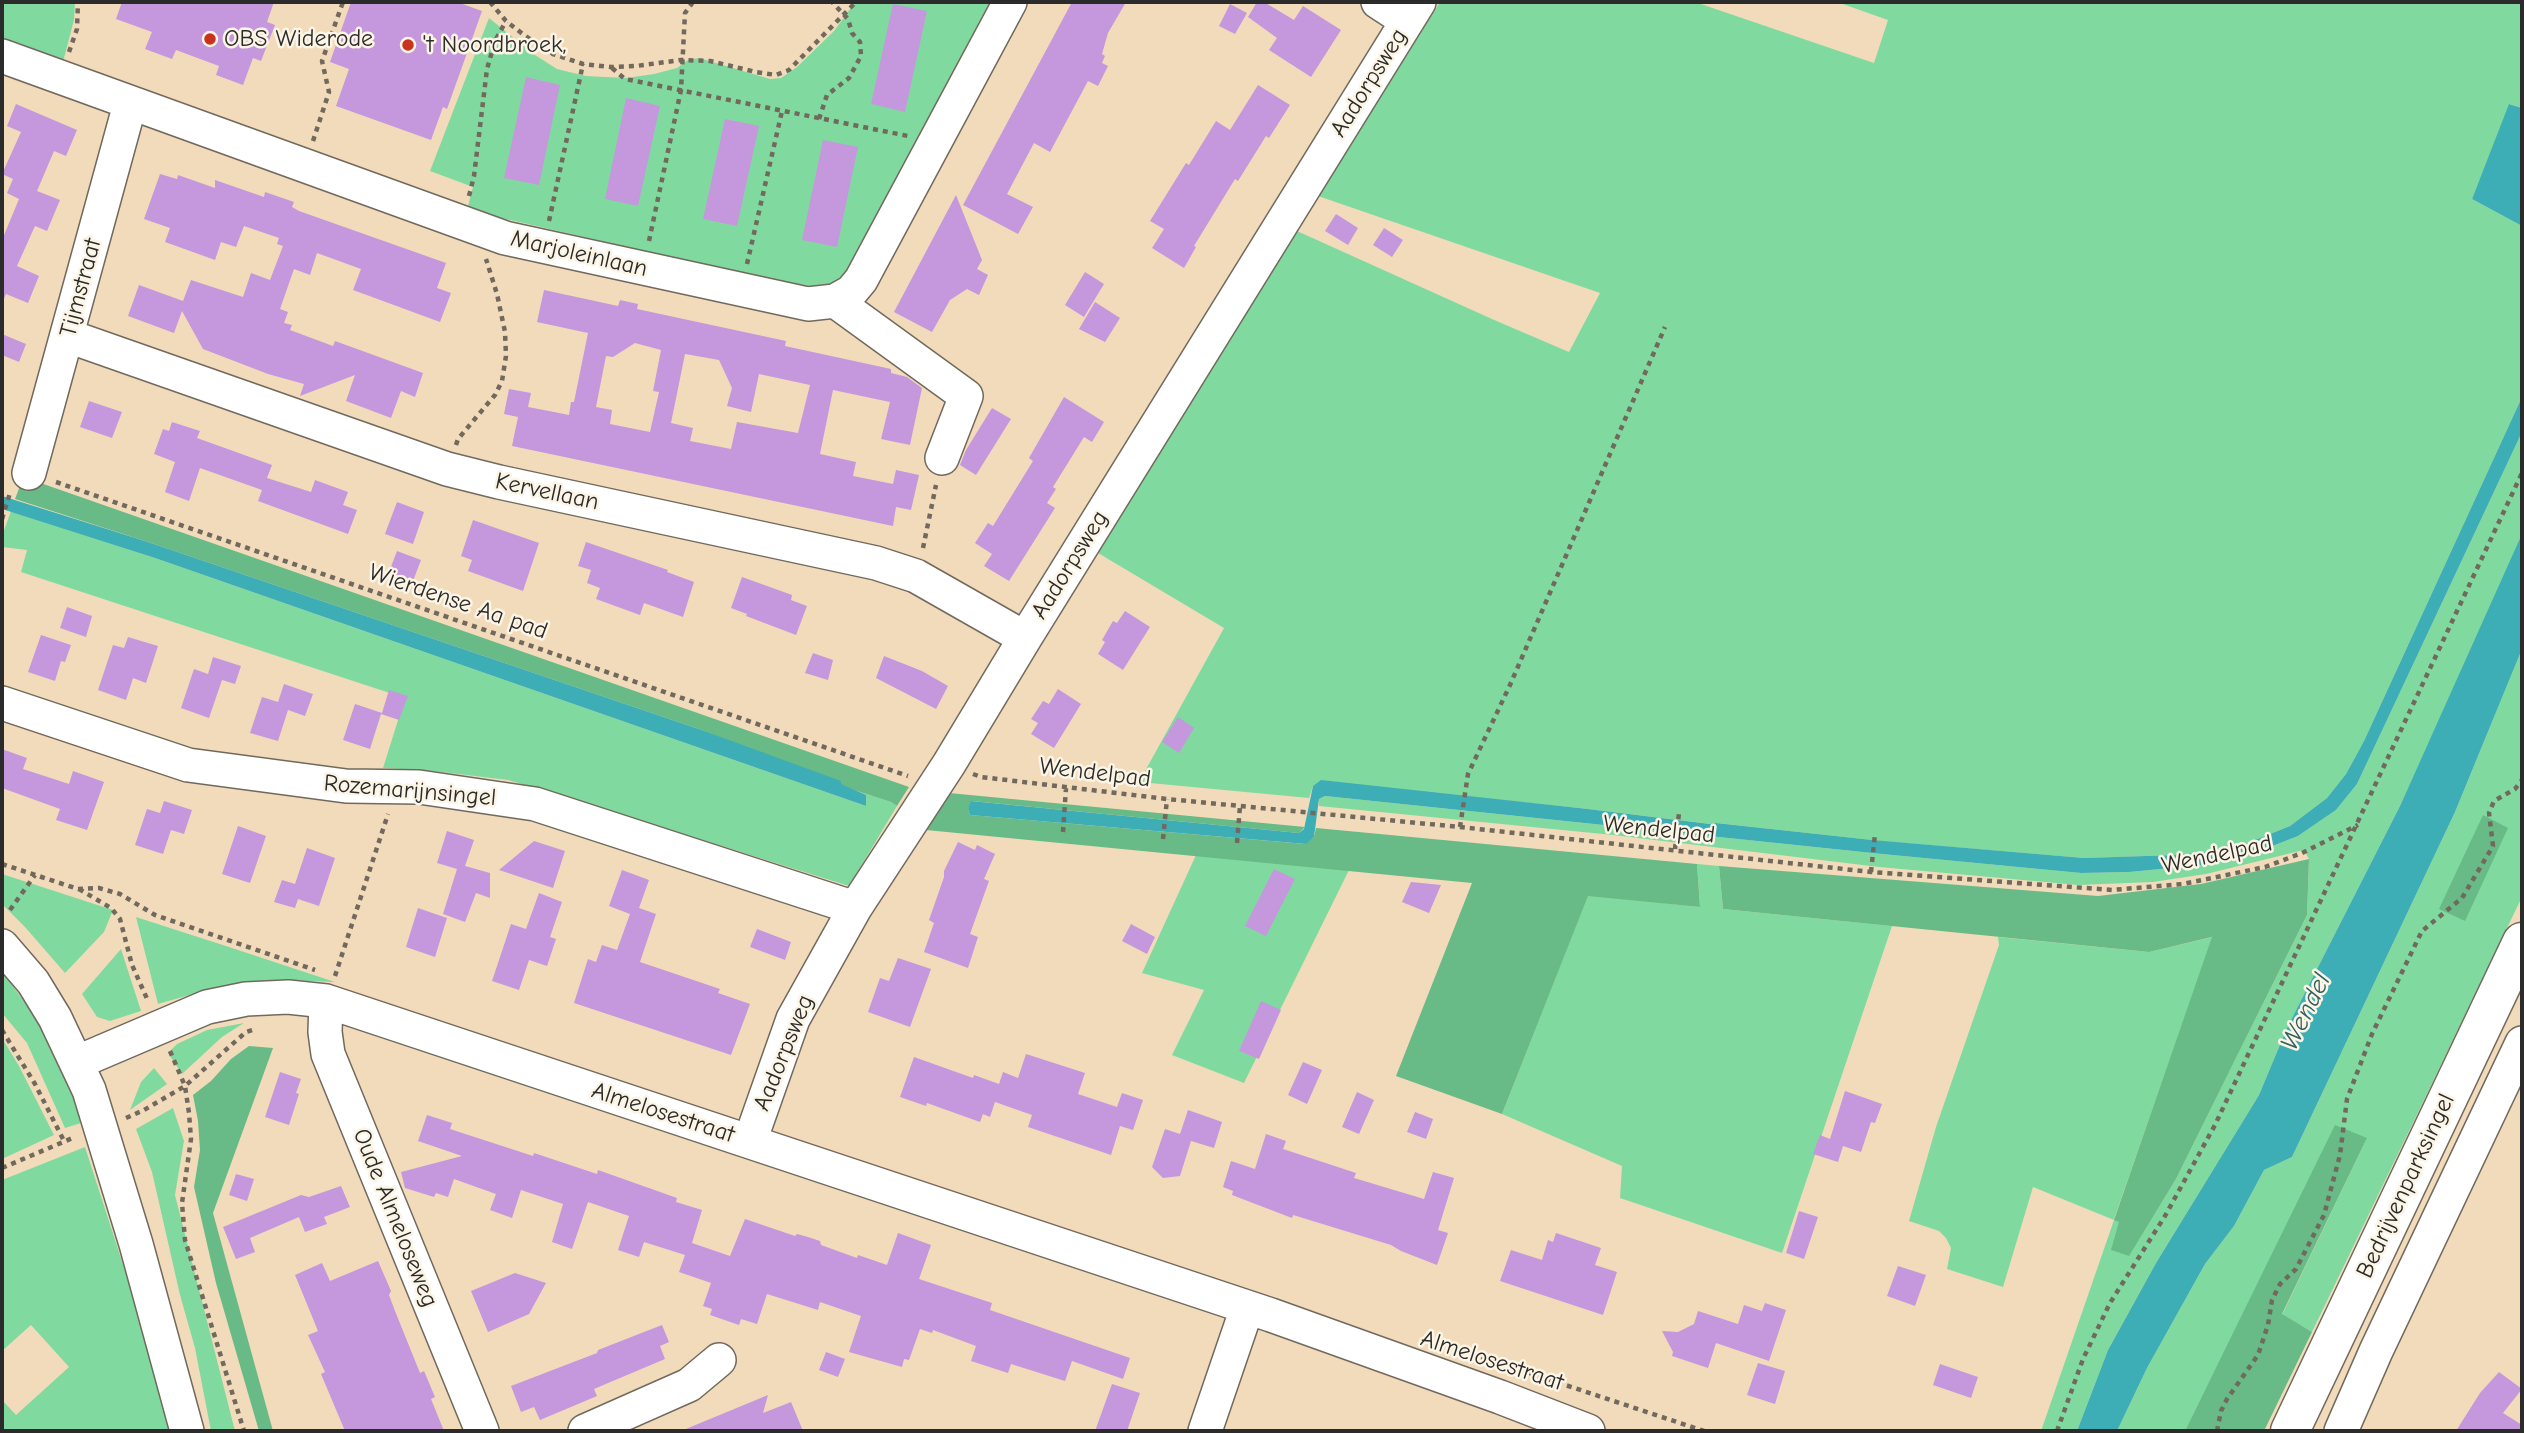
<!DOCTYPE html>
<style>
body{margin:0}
#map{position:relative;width:2524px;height:1433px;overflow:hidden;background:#f2dbbb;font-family:"Comic Neue",sans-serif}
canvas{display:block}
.frame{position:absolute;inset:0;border:4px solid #2b2b2b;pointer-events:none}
</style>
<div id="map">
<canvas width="2524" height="1433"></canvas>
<div class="frame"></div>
</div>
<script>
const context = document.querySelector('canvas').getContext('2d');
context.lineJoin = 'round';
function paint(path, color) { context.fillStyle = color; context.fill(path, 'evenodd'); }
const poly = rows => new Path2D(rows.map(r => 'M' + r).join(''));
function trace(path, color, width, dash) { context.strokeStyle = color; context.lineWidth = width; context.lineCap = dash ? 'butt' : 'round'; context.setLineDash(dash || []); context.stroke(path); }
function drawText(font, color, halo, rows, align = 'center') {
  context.font = font + ' "Comic Neue",sans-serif'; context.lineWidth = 5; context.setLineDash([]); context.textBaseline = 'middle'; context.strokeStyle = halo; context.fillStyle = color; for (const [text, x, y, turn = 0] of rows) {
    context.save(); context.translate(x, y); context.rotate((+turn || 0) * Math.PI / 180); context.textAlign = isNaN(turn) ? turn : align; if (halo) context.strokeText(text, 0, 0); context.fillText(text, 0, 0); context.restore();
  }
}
const green = poly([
 [2,2,75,2,74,20,63,62,2,40],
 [855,2,995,2,841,284,822,292,467,210,473,187,430,171,489,18,535,55,557,69,586,76,626,78,654,74,677,68,688,60,699,58,770,79,781,78,797,67,834,31],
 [1440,2,1695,2,1874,63,1888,20,1837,2,2522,2,2522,108,2510,104,2472,199,2522,226,2522,397,2364,741,2346,774,2327,798,2290,826,2235,848,2177,855,2084,858,1880,841,1717,823,1711,824,1588,809,1431,793,1313,786,1309,798,1139,782,1224,628,1093,550,1297,231,1492,319,1569,352,1600,293,1318,196],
 [2522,432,2522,534,2512,560,2400,806,2287,1028,2259,1095,2156,1263,2108,1350,2077,1431,2041,1431,2114,1220,2033,1187,2003,1287,1947,1269,1951,1248,1946,1238,1939,1231,1909,1221,1936,1127,1999,945,1998,937,2149,952,2213,937,2114,1219,2120,1222,2129,1255,2176,1179,2307,915,2309,859,2304,850,2206,874,2153,882,2078,885,1879,867,1613,835,1319,806,1319,799,1325,796,1882,854,2081,873,2129,872,2203,865,2252,854,2298,836,2336,810,2357,784],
 [11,511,155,558,866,806,866,795,854,790,891,802,897,806,849,886,553,793,508,780,433,771,383,768,405,698,21,572,27,550,2,547,2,536],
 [2522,649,2522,897,2312,1332,2282,1315,2367,1138,2225,1351,2185,1431,2117,1431,2147,1368,2205,1264,2234,1226,2264,1170,2292,1157,2455,812],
 [1196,855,1349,870,1244,1083,1172,1055,1204,990,1142,973],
 [1697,864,1719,866,1723,909,1892,926,1782,1253,1620,1198,1622,1166,1502,1114,1588,895,1700,907],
 [2,874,113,910,104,932,65,973,25,927,2,904],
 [136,917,229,947,335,982,282,980,246,983,214,988,158,1004],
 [121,949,141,1011,110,1021,97,1017,82,994],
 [2,971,38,1021,65,1071,81,1123,65,1128,27,1043,2,1013],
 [244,1023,222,1037,182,1074,168,1053,177,1044,207,1030],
 [2,1038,19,1066,54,1135,2,1159],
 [154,1068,167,1084,130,1110,141,1082],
 [173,1108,184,1141,175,1195,235,1431,211,1431,195,1348,180,1295,152,1172,136,1129],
 [85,1147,128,1280,171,1431,2,1431,2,1404,4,1402,16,1415,69,1367,31,1325,2,1351,2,1180]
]);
const forest = poly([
 [23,478,32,480,909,787,897,806,891,802,854,790,696,728,145,541,15,499],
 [949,793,1305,827,1299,833,972,801,968,809,970,815,1305,844,1314,837,1316,828,1697,864,1700,907,1588,896,1502,1114,1396,1076,1472,883,926,830],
 [2483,815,2508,828,2465,921,2439,909],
 [2309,859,2307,915,2176,1179,2129,1256,2111,1250,2119,1222,2114,1220,2212,937,2149,952,1723,909,1719,866,2098,896,2201,884],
 [249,1046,273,1048,213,1213,273,1431,259,1431,216,1283,194,1187,200,1150,198,1121,193,1095,211,1081,231,1059],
 [2335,1125,2367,1138,2282,1314,2312,1332,2264,1431,2185,1431]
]);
const water = poly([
 [2509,104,2522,108,2522,226,2472,199],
 [2522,397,2522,432,2357,784,2336,810,2298,836,2252,854,2203,865,2129,872,2081,873,1882,854,1325,796,1319,799,1314,837,1306,844,970,815,968,809,971,801,1299,833,1304,829,1313,786,1321,780,1588,809,1710,824,1716,823,1872,840,2084,858,2177,855,2235,848,2290,826,2327,798,2346,774,2364,741],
 [2,496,145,541,696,728,841,781,841,784,866,795,866,806,155,558,2,509],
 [2522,534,2522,649,2455,812,2292,1157,2264,1170,2234,1226,2205,1264,2147,1368,2117,1431,2077,1431,2108,1350,2156,1263,2259,1095,2287,1028,2400,806]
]);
const building = poly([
 [122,2,274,2,267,22,275,25,261,61,253,58,243,85,216,75,219,66,176,50,172,59,145,49,152,32,116,19],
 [351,2,457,2,482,11,447,109,443,107,431,140,336,106,349,69,330,62],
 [1072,2,1126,2,1108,33,1102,54,1105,56,1102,63,1108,66,1098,86,1088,81,1050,152,1034,143,1007,194,1033,207,1018,234,963,205],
 [1257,2,1264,2,1294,20,1303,6,1341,30,1311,77,1269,50,1277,38,1248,17],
 [893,4,927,11,905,112,871,104],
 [1230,4,1247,13,1235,34,1219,26],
 [526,77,560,85,539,185,504,178],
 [1258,85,1290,105,1269,138,1266,136,1238,181,1235,179,1194,246,1196,247,1184,268,1152,248,1164,229,1150,221,1186,163,1189,165,1216,121,1230,130],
 [626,98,660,106,638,206,605,199],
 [16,104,77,130,66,156,54,151,37,191,60,200,47,231,35,226,17,266,39,276,28,303,6,294,2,303,2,240,19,199,7,193,13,179,2,174,21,132,7,126],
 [725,119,759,126,737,226,703,219],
 [823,140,858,147,837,247,802,240],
 [160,174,177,179,178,175,215,188,215,180,264,197,265,192,294,202,292,207,299,211,446,263,437,288,451,293,440,322,353,290,361,269,317,253,310,275,294,269,280,309,288,312,284,323,292,325,290,330,333,346,335,341,423,373,415,397,401,391,391,418,346,401,355,375,300,396,304,384,268,374,203,349,182,311,174,333,128,316,139,285,183,301,191,280,243,297,251,273,270,280,283,246,277,244,279,238,244,226,236,247,221,242,215,260,165,242,170,228,144,219],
 [956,195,982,260,977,269,988,275,979,295,967,289,950,300,932,332,894,312],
 [1336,214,1358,228,1348,245,1325,231],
 [1384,228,1403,240,1392,257,1373,245],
 [1085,272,1104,284,1084,317,1065,305],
 [544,290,618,306,620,300,638,304,637,309,786,341,785,346,891,369,891,373,907,377,922,388,910,445,881,439,890,402,833,390,820,454,856,462,853,476,893,484,896,470,919,475,911,510,896,507,893,526,512,446,518,417,504,414,509,389,531,393,528,407,549,411,569,415,571,402,574,402,588,333,537,322],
 [635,343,661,350,653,391,659,392,650,432,610,424,612,410,596,407,606,356,613,357],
 [685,354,719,360,732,388,727,406,751,412,759,374,810,385,798,433,737,422,731,449,690,441,693,428,671,423],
 [1095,302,1120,318,1105,342,1079,329],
 [2,334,26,344,19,362,2,355],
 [1064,397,1104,422,1092,442,1084,437,1053,487,1056,489,1047,503,1055,508,1009,581,984,566,992,554,975,543,988,523,993,526,1033,461,1029,458],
 [89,401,122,412,112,438,80,427],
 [992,408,1011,419,976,475,960,465,966,450],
 [172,422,200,431,197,438,272,465,267,478,311,492,315,480,348,492,343,505,357,510,348,534,258,501,262,490,200,468,189,501,165,492,175,462,154,454,163,429,169,431],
 [397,502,424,512,413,544,385,534],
 [473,520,539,543,523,591,468,571,472,560,461,556],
 [586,542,668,570,667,572,694,582,683,617,644,603,640,615,596,599,600,588,587,583,591,570,578,566],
 [397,551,421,560,413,581,389,572],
 [742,577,792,595,791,600,807,606,796,635,746,616,747,614,731,608],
 [67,607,92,616,86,637,60,628],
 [1125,611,1150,627,1123,670,1098,654,1105,642,1102,640,1113,621,1117,623],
 [41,635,71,645,65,662,61,661,55,681,28,672],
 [128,637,158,646,146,683,133,678,126,700,98,690,113,645,124,648],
 [813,653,833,660,828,680,805,673],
 [884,656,922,671,948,686,936,709,876,678],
 [213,657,241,666,235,684,222,680,209,718,181,708,194,669,208,674],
 [284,684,313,694,305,716,288,710,278,741,250,733,262,697,278,702],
 [1058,689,1081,704,1054,748,1031,734,1038,723,1031,719,1043,701,1049,704],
 [389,690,408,696,399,720,381,714,370,749,343,740,355,704,382,713],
 [1178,717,1194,728,1179,753,1162,742],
 [2,749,27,758,23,769,69,784,73,771,104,782,87,830,56,820,60,809,2,788],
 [164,801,192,810,184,834,171,830,163,854,135,845,147,809,160,813],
 [238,826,266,836,250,883,222,874],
 [447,831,474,840,465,866,490,873,490,898,476,893,465,922,443,914,457,869,437,863],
 [534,841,565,851,553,888,499,870],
 [958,842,975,850,977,845,995,854,984,879,989,881,970,934,978,937,968,968,924,952,934,923,929,920,944,877,944,871],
 [307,848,335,858,319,906,298,899,295,908,274,902,282,880,295,884],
 [1274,869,1295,879,1266,936,1245,926],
 [622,870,649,880,639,908,656,914,640,962,720,989,718,993,750,1004,731,1055,574,1003,588,959,596,962,602,945,617,950,630,914,609,906],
 [1411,882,1441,885,1429,913,1402,902],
 [539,893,562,902,550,937,556,939,547,966,529,960,519,990,492,981,511,924,526,929],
 [418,908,447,918,435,957,406,947],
 [1131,924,1155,937,1147,954,1122,941],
 [757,929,791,942,785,960,750,947],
 [898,958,931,969,910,1027,868,1012,880,978,889,981],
 [1261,1001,1281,1010,1259,1059,1239,1051],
 [1026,1054,1085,1073,1078,1094,1117,1107,1122,1093,1143,1100,1133,1130,1120,1126,1111,1155,1028,1127,1032,1115,995,1102,990,1117,983,1114,980,1122,927,1103,926,1106,900,1097,914,1057,973,1078,974,1075,999,1084,1003,1072,1018,1078],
 [1303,1062,1322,1070,1307,1104,1288,1095],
 [280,1072,301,1079,296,1093,299,1094,289,1125,265,1117],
 [1845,1091,1882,1104,1875,1123,1871,1122,1861,1152,1843,1146,1838,1162,1813,1154,1820,1135,1830,1139],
 [1357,1092,1374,1100,1359,1134,1342,1127],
 [1188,1110,1222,1122,1214,1148,1191,1141,1180,1176,1163,1178,1152,1167,1165,1129,1180,1134],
 [1415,1112,1433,1119,1426,1139,1407,1132],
 [427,1115,452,1123,450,1129,533,1156,534,1153,597,1174,598,1170,677,1198,676,1202,702,1210,692,1243,730,1256,745,1219,795,1236,797,1234,808,1237,820,1241,821,1245,857,1258,858,1255,887,1265,898,1233,931,1245,919,1279,992,1303,990,1310,1130,1358,1123,1379,1072,1361,1065,1381,1011,1364,1008,1373,971,1361,976,1346,933,1330,932,1333,920,1329,909,1360,904,1359,902,1367,849,1352,861,1316,820,1302,818,1310,767,1294,757,1324,741,1319,739,1325,710,1315,712,1309,703,1306,711,1283,679,1272,685,1255,644,1242,639,1257,618,1250,629,1216,588,1202,572,1249,552,1242,563,1204,521,1190,512,1218,490,1210,496,1194,454,1179,448,1197,436,1193,434,1197,405,1188,401,1172,462,1156,418,1141],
 [1266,1134,1286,1141,1283,1149,1356,1173,1354,1178,1424,1199,1433,1172,1454,1178,1438,1230,1448,1233,1437,1265,1401,1251,1391,1245,1293,1215,1292,1218,1232,1195,1233,1191,1223,1187,1231,1161,1255,1169],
 [236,1174,254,1179,247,1201,229,1195],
 [341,1186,350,1207,324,1217,327,1224,305,1232,299,1217,250,1238,255,1252,236,1259,223,1227,301,1195,309,1197],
 [1799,1211,1818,1217,1804,1259,1786,1253],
 [1556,1233,1601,1248,1595,1265,1617,1272,1603,1315,1500,1281,1511,1250,1542,1260,1548,1240,1553,1242],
 [378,1261,391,1291,389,1295,395,1311,420,1373,424,1371,435,1397,431,1399,444,1431,345,1431,321,1374,325,1372,308,1335,318,1331,295,1275,322,1263,330,1281],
 [1898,1266,1926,1275,1915,1306,1887,1296],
 [515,1273,546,1283,529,1314,488,1332,471,1291],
 [1765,1303,1786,1310,1769,1361,1716,1343,1708,1368,1672,1356,1673,1352,1662,1331,1678,1332,1694,1324,1698,1311,1738,1324,1744,1305,1762,1311],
 [662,1325,669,1342,660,1346,665,1359,594,1389,597,1396,540,1420,534,1407,521,1412,511,1386,597,1353,598,1350],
 [826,1352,845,1359,838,1377,819,1370],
 [1758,1363,1785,1371,1775,1404,1747,1395],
 [1940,1364,1978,1377,1971,1398,1933,1385],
 [2499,1372,2522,1389,2503,1413,2522,1425,2522,1431,2456,1431,2480,1393],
 [1112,1384,1140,1393,1127,1431,1095,1431],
 [768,1395,763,1413,791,1402,803,1431,681,1431]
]);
const path = poly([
 [490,2,506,21,524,35,553,54,583,64,611,67,636,66,681,60,710,61,756,72,776,75,789,70,856,2],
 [69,52,77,29,78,2],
 [612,68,625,79,908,136],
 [819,119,827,95,849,78,861,56,860,42,852,33,848,19,832,2],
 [313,141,329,92,322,61,343,2],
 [469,196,474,176,487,69,495,41,506,21],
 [549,221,583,64],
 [649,241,681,90,685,13,693,2],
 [747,264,782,111],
 [456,445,458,439,495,395,502,381,506,356,505,332,497,294,486,259],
 [56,482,908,776],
 [2,519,10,493],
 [923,548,936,485],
 [973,774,981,777,1167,799,1460,827,1871,872,2112,890,2183,884,2265,867,2302,853,2358,825],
 [1460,827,1468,774,1510,685,1665,327],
 [1063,832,1066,788],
 [1163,839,1167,799],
 [1237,843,1240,806],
 [1675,849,1679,813],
 [2,864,78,889,99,888,120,894,155,915,315,970],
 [1871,872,1875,834],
 [79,889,111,908,120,919,132,965,148,1001],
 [10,910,35,875],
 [335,976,388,814],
 [2,1030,35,1084,64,1141],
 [170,1051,185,1086,189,1113,191,1139,182,1203,185,1240,244,1431],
 [126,1118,144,1110,185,1086,246,1032,256,1029],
 [2,1168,75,1137],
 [1472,1354,1704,1431],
 [2057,1431,2083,1359,2110,1303,2165,1216,2215,1125,2522,473],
 [2217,1431,2221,1411,2227,1399,2258,1355,2268,1325,2272,1300,2280,1284,2296,1269,2324,1215,2340,1155,2347,1099,2372,1034,2422,931,2462,898,2493,846,2489,813,2494,801,2515,789,2522,780]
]);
const minor = poly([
 [1378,2,1407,21],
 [2,56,505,238,808,304,835,301,851,292,861,280,1010,2],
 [835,301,966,396,942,458],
 [68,336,447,469,499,482,876,563,916,576,1025,638],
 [29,473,130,104],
 [2,703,188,765,346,786,419,787,535,804,855,908],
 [2,946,33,982,55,1018,89,1090,136,1244,187,1431],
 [326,1001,325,1032,328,1054,482,1431],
 [78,1062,207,1007,246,999,288,997,326,1001,1271,1315,1500,1397,1588,1431],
 [750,1141,793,1019,855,908,949,764,1025,638,1419,2],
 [585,1431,689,1385,719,1360],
 [1205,1431,1247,1308],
 [2341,1431,2376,1351,2522,1043]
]);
const highway = poly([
 [2290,1431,2522,942]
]);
const markers = [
 [210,39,7,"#c8321e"],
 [408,45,7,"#c8321e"]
];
const poiNames = [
 ["OBS Widerode",224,39],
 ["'t Noordbroek,",422,45]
];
const streetNames = [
 ["Aadorpsweg",1369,83,-58],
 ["Marjoleinlaan",579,254,13],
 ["Tijmstraat",81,288,-75],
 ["Kervellaan",547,492,12],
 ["Aadorpsweg",1070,565,-58],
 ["Wierdense Aa pad",458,602,19],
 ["Wendelpad",1095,773,7],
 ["Rozemarijnsingel",410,791,5],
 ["Wendelpad",1659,830,6],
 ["Wendelpad",2217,855,-12],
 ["Aadorpsweg",784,1053,-68],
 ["Almelosestraat",663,1113,18],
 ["Bedrijvenparksingel",2406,1186,-65],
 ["Oude Almeloseweg",395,1218,68],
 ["Almelosestraat",1492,1361,18]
];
const waterNames = [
 ["Wendel",2306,1012,-64]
];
paint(green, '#80daa0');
paint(forest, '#68ba86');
paint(water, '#3daeb5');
paint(building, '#c597dd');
trace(minor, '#71695d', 36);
trace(highway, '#71695d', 41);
trace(path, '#71695d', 4.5, [5, 5]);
trace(minor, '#fff', 33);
trace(highway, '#fff', 38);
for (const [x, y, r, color] of markers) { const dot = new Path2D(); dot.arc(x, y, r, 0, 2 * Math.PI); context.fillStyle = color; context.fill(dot); trace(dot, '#fcf5e5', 2.5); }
drawText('24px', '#2b2b2b', '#fcf5e5', poiNames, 'left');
drawText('24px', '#2b2b2b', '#fcf5e5', streetNames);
drawText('italic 26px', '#325f62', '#fcf5e5', waterNames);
</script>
